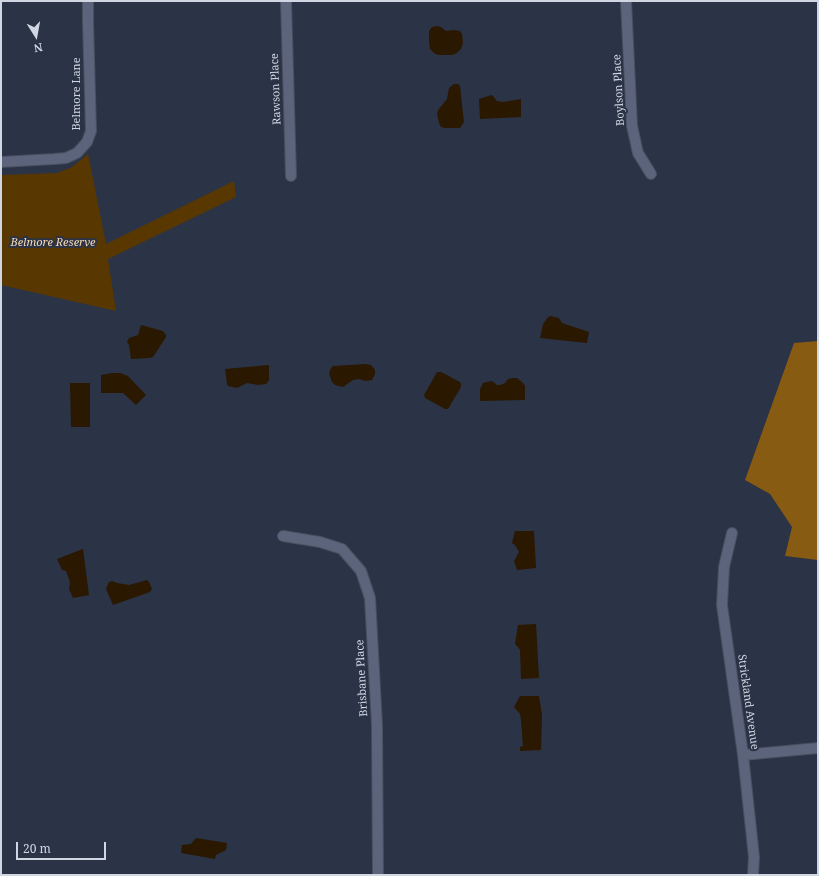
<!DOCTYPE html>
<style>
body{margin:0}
#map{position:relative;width:819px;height:876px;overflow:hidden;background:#2b3346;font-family:"Noto Serif",serif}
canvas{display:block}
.frame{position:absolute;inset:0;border:2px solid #d0d6e2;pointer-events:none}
.north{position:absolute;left:16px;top:16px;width:40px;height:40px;-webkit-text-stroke:3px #2b3346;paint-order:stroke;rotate:169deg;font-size:11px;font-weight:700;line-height:16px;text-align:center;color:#d0d6e2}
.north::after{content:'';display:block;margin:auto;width:14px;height:18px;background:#d0d6e2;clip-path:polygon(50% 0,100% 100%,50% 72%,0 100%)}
.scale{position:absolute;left:16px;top:842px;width:90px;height:18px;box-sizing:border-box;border:2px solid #d0d6e2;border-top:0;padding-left:5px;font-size:12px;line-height:14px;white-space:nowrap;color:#d0d6e2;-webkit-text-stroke:3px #2b3346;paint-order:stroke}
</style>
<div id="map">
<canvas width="819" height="876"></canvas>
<div class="frame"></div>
<div class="north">N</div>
<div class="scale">20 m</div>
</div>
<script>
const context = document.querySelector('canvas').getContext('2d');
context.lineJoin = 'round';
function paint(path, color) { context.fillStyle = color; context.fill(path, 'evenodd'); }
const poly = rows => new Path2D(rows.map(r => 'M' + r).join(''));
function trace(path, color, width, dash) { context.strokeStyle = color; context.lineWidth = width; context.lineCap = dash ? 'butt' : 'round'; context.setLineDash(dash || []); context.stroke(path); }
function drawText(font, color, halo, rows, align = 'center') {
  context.font = font + ' "Noto Serif",serif'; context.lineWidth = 4; context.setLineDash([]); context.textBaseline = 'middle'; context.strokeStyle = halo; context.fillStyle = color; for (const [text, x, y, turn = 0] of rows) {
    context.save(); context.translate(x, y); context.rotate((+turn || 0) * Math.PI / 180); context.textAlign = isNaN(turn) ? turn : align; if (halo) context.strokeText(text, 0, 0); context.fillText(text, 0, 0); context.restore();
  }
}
const green = poly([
 [88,154,106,244,234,181,236,197,108,259,116,311,1,285,1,175,57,173,72,167]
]);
const forest = poly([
 [818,341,818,560,785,556,792,527,770,494,745,480,794,343]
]);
const water = poly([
 [437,26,441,27,446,31,454,30,460,31,462,34,463,43,461,49,457,53,452,55,438,55,434,53,430,49,429,42,429,31,432,27],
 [454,84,458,84,460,86,464,122,460,128,445,128,441,127,439,123,437,114,438,110,447,99,449,88],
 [492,95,497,101,503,102,521,99,521,117,480,119,479,99],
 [551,316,559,318,562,323,589,332,587,343,540,338,543,324,548,317],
 [141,325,163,331,166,335,166,337,153,357,150,358,131,359,129,345,127,342,129,338,138,335],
 [366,364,371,365,375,370,375,374,372,380,365,381,359,379,353,380,343,387,335,385,332,382,329,373,331,368,333,366],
 [269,365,269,380,266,384,258,385,247,383,237,388,228,386,227,384,225,369],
 [437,372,441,372,460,382,461,384,461,387,448,409,445,409,425,398,424,395],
 [112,373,120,373,128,376,146,395,136,405,123,393,101,393,101,375],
 [513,378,517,378,523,383,525,386,525,400,480,401,480,389,483,383,492,381,497,385,500,385,505,383,508,379],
 [70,383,90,383,90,427,71,427],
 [515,531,534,531,536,568,517,570,514,561,519,552,515,545,512,543],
 [83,549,89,595,73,598,69,589,70,582,66,571,62,570,57,559],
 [147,580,149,582,152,589,150,592,113,605,106,589,109,582,112,581,117,583,129,585],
 [536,624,539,678,521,679,520,650,518,647,515,644,518,625],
 [520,696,539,696,542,715,541,750,520,751,520,747,523,746,521,720,520,714,514,707],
 [196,838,227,843,226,850,216,855,215,859,181,853,182,845,191,844]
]);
const minor = poly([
 [286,1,291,176],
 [626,1,632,126,638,153,651,174],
 [1,162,54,159,66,158,77,153,87,142,91,131,88,21,88,1],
 [732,533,724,567,722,605,743,755,754,857,753,875],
 [283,536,320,542,342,549,361,571,370,598,377,725,378,875],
 [743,755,818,748]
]);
const streetNames = [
 ["Rawson Place",276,89,-92],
 ["Boylson Place",619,90,-93],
 ["Belmore Lane",77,94,-90],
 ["Brisbane Place",362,678,-93],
 ["Strickland Avenue",748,702,82]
];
const parkNames = [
 ["Belmore Reserve",53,243]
];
paint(green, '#583800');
paint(forest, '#875b12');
paint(water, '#2a1800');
trace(minor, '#494f5f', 12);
trace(minor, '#5b647a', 10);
drawText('11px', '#d0d6e2', '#2b3346', streetNames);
drawText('italic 11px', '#f9dbb3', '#2b3346', parkNames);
</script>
